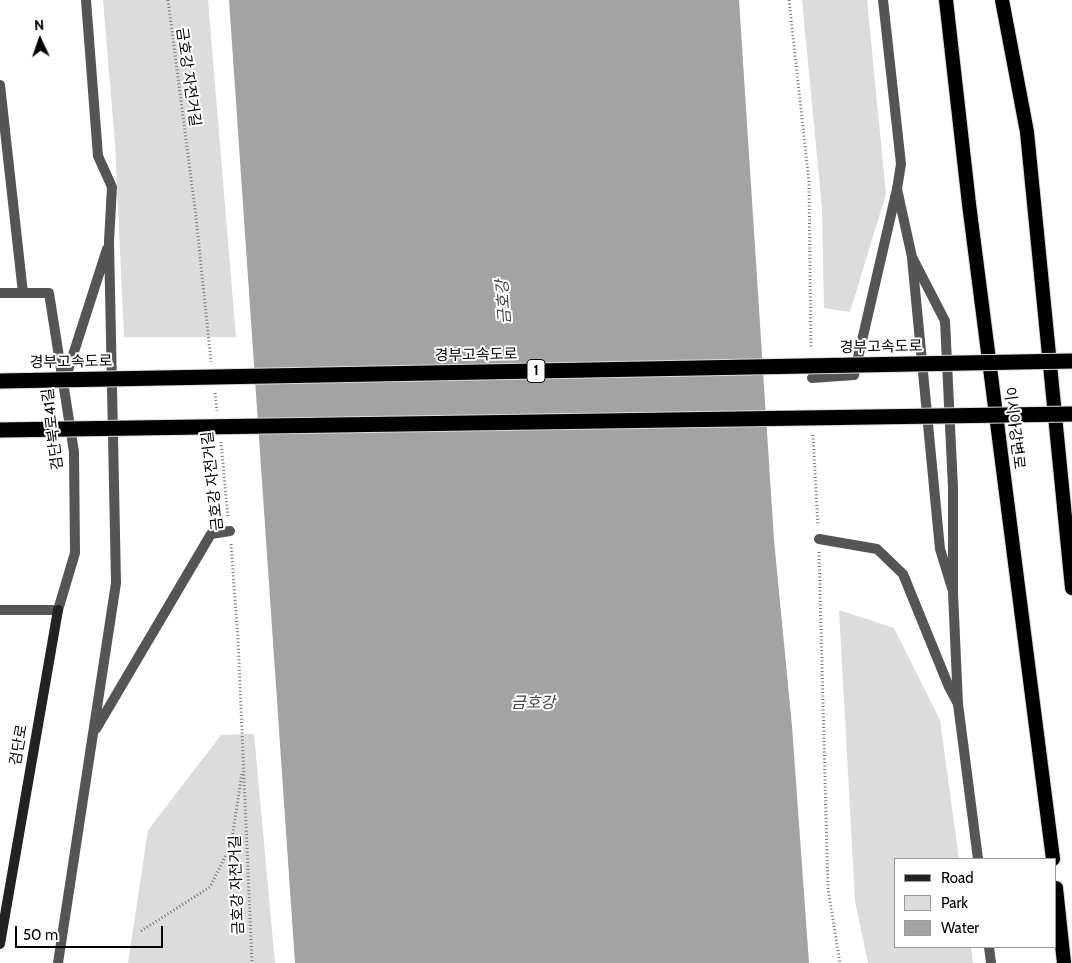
<!DOCTYPE html>
<meta charset="utf-8">
<style>
body{margin:0}
#map{position:relative;width:1072px;height:963px;overflow:hidden;background:#fff;font-family:Cabin,sans-serif}
canvas{display:block}
.legend{position:absolute;left:894px;top:858px;width:162px;height:90px;box-sizing:border-box;background:#fff;border:1px solid #999;margin:0;padding:6px 9px;list-style:none;font-size:15px;color:#000}
.legend li{display:flex;align-items:center;gap:10px;height:25px}
.legend b{width:25px;border:1px solid #999}
.north{position:absolute;left:15px;top:15px;width:50px;height:50px;-webkit-text-stroke:4px #fff;paint-order:stroke;rotate:357deg;font-size:14px;font-weight:700;line-height:20px;text-align:center;color:#000}
.north::after{content:'';display:block;margin:auto;width:18px;height:22px;background:#000;clip-path:polygon(50% 0,100% 100%,50% 72%,0 100%)}
.scale{position:absolute;left:15px;top:926px;width:148px;height:22px;box-sizing:border-box;border:2px solid #000;border-top:0;padding-left:6px;font-size:15px;line-height:18px;white-space:nowrap;color:#000;-webkit-text-stroke:4px #fff;paint-order:stroke}
</style>
<div id="map">
<canvas width="1072" height="963"></canvas>
<ul class="legend">
<li><b style="height:6px;background:#222"></b>Road</li>
<li><b style="height:14px;background:#dcdcdc"></b>Park</li>
<li><b style="height:14px;background:#a3a3a3"></b>Water</li>
</ul>
<div class="north">N</div>
<div class="scale">50 m</div>
</div>
<script>
const context = document.querySelector('canvas').getContext('2d');
context.lineJoin = 'round';
function paint(path, color) { context.fillStyle = color; context.fill(path, 'evenodd'); }
const poly = rows => new Path2D(rows.map(r => 'M' + r).join(''));
function trace(path, color, width, dash) { context.strokeStyle = color; context.lineWidth = width; context.lineCap = dash ? 'butt' : 'round'; context.setLineDash(dash || []); context.stroke(path); }
function drawText(font, color, halo, rows, align = 'center') {
  context.font = font + ' Cabin,"Noto Sans KR",sans-serif'; context.lineWidth = 4; context.setLineDash([]); context.textBaseline = 'middle'; context.strokeStyle = halo; context.fillStyle = color; for (const [text, x, y, turn = 0] of rows) {
    context.save(); context.translate(x, y); context.rotate((+turn || 0) * Math.PI / 180); context.textAlign = isNaN(turn) ? turn : align; if (halo) context.strokeText(text, 0, 0); context.fillText(text, 0, 0); context.restore();
  }
}
const green = poly([
 [103,0,208,0,236,337,124,337,115,144],
 [802,0,867,0,886,194,850,312,824,308,822,209],
 [839,610,894,628,940,720,959,859,896,859,896,947,971,947,973,963,868,963,855,901],
 [254,734,275,963,128,963,148,830,221,735]
]);
const water = poly([
 [229,0,739,0,774,540,792,726,809,963,295,963]
]);
const path = poly([
 [168,0,196,217,211,362],
 [789,0,809,182,811,349],
 [215,393,217,411],
 [813,435,818,526],
 [221,442,228,518],
 [231,544,238,639,252,963],
 [819,552,828,889,840,963],
 [141,931,210,887,231,845,242,773]
]);
const pedestrian = poly([
 [912,258,940,549,952,588],
 [812,378,854,375,897,189],
 [819,539,877,549,903,574,949,687,958,704]
]);
const minor = poly([
 [883,0,901,164,897,189,912,257,945,321,953,488,953,593,958,704,978,859],
 [0,293,49,293,74,452,75,553,58,610,0,610],
 [64,383,107,249],
 [96,729,211,534,230,531],
 [989,947,991,963],
 [58,963,116,583,109,241,112,187,98,156,86,0]
]);
const tertiary = poly([
 [0,85,23,293]
]);
const secondary = poly([
 [0,944,58,610]
]);
const trunk = poly([
 [946,0,969,204,1053,859],
 [1002,0,1027,132,1072,588],
 [1056,888,1064,963]
]);
const motorwayBridge = poly([
 [0,381,1072,361],
 [0,430,1072,414]
]);
const shields = [
 [536,371,18]
];
const shieldNames = [
 ["1",536,371]
];
const streetNames = [
 ["금호강 자전거길",188,77,82],
 ["경부고속도로",881,347,-1],
 ["경부고속도로",476,355,-1],
 ["경부고속도로",71,362,-1],
 ["이시아강변로",1014,428,83],
 ["검단북로41길",53,429,-97],
 ["금호강 자전거길",213,481,-96],
 ["검단로",19,745,-80],
 ["금호강 자전거길",237,885,-92]
];
const waterNames = [
 ["금호강",504,302,-94],
 ["금호강",533,703]
];
paint(green, '#dcdcdc');
paint(water, '#a3a3a3');
trace(trunk, '#dbdbdb', 16);
trace(path, '#777', 3, [1, 2.5]);
trace(pedestrian, '#555', 10);
trace(minor, '#555', 10);
trace(tertiary, '#555', 10);
trace(secondary, '#222', 10);
trace(trunk, '#000', 14);
trace(motorwayBridge, '#dbdbdb', 17, []);
trace(motorwayBridge, '#000', 15);
for (const [x, y, w] of shields) { const box = new Path2D(); box.roundRect(x - w / 2, y - 11.5, w, 23, 4); context.fillStyle = '#fff'; context.fill(box); trace(box, '#000', 1); }
drawText('bold 14px', '#000', null, shieldNames);
drawText('15px', '#000', '#fff', streetNames);
drawText('italic 16px', '#444', '#fff', waterNames);
</script>
